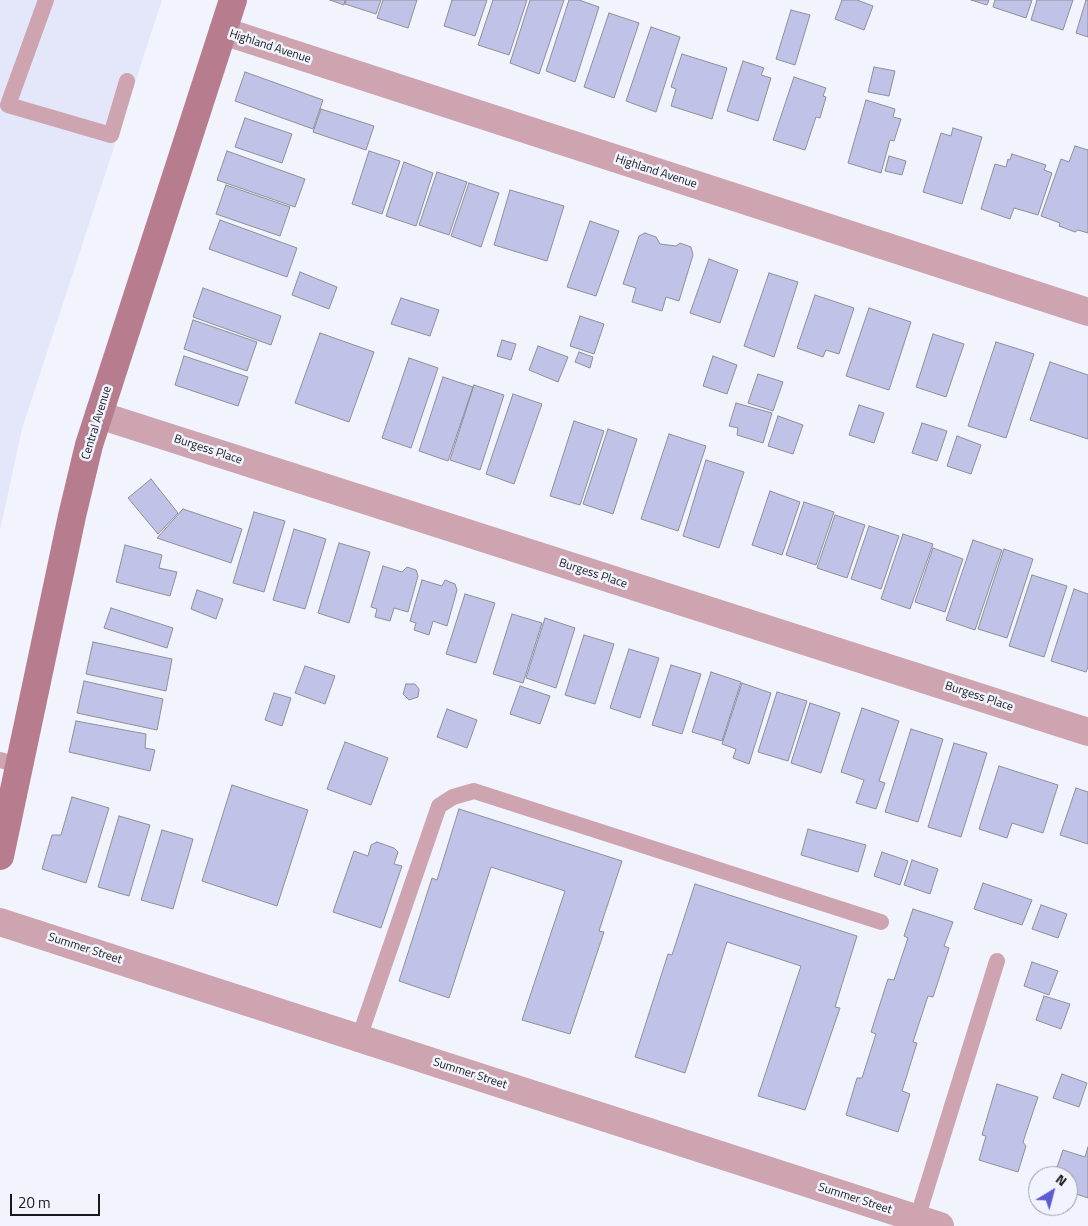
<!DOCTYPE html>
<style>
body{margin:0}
#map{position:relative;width:1088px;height:1226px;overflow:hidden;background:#f1f3fd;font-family:"Titillium Web",sans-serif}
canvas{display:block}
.north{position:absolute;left:1028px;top:1166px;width:50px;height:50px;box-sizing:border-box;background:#f1f3fd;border:1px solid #9b9ca3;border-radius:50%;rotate:37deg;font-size:14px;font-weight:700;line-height:20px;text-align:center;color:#19191d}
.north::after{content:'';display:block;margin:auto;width:18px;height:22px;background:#5d5bd3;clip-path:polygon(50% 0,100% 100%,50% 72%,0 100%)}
.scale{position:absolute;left:10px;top:1194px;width:90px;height:22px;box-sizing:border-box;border:2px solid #19191d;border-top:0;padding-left:6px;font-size:15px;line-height:18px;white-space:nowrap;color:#19191d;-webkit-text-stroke:4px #f1f3fd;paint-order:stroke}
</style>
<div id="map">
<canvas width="1088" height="1226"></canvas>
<div class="north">N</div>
<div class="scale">20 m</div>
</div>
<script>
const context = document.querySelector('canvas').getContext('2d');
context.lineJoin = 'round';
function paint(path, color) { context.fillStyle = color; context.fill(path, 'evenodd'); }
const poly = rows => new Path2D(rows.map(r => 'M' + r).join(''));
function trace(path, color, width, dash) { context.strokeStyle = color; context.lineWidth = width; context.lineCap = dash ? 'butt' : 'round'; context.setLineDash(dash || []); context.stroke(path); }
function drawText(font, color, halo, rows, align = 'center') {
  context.font = font + ' "Titillium Web",sans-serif'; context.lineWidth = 5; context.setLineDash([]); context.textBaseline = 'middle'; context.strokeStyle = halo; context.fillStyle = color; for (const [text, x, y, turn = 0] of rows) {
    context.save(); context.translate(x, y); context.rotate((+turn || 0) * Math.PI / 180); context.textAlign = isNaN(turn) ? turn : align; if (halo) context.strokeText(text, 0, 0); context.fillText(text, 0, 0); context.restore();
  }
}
const built = poly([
 [0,0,162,0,22,429,0,530]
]);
const building = poly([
 [330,0,345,0,344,5,330,0],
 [346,0,381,0,376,14,345,4,346,0],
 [383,0,417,0,408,28,377,18,383,0],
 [452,0,487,0,475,36,444,26,452,0],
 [493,0,527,0,509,55,478,45,493,0],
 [530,0,564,0,539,74,510,63,530,0],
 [569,0,579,0,599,7,575,82,546,71,569,0],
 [842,0,857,0,873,6,864,30,835,19,842,0],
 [971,0,989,0,987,5,971,0],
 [995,0,1032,0,1026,18,993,7,995,0],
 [1037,0,1073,0,1063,30,1031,20,1037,0],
 [1086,0,1088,0,1088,37,1076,33,1086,0],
 [791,10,810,15,795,65,776,59,791,10],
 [609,13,639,23,614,98,584,87,609,13],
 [651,27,680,37,656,112,626,101,651,27],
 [682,54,727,68,712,119,671,106,676,89,671,87,682,54],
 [743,61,764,68,761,75,771,78,758,121,727,111,743,61],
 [874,67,895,71,889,96,868,92,874,67],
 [245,72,323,100,313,129,235,101,245,72],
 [794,77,826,88,823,96,826,97,820,118,816,117,805,150,773,140,794,77],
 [866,100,895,109,893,117,901,119,894,141,890,140,881,173,848,163,866,100],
 [321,109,374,126,366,150,313,132,321,109],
 [245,118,292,134,282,163,235,147,245,118],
 [953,128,982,137,962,204,923,192,941,133,951,136,953,128],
 [1075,146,1088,150,1088,233,1078,230,1075,232,1059,226,1060,223,1041,216,1061,159,1069,162,1075,146],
 [227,151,305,179,295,207,217,180,227,151],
 [369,151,400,161,382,214,352,204,369,151],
 [1012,154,1046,165,1044,170,1052,173,1038,215,1014,208,1010,219,981,209,995,164,1006,167,1008,159,1010,160,1012,154],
 [889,156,906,161,902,175,885,171,889,156],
 [404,162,433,173,416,226,386,216,404,162],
 [437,172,467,182,449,235,419,225,437,172],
 [469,183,499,193,481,247,451,236,469,183],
 [226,185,290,207,280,236,216,214,226,185],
 [510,190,564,206,547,261,494,245,510,190],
 [220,220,297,248,287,277,209,249,220,220],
 [590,221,619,231,596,296,567,287,590,221],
 [645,233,656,237,660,244,676,246,680,243,691,247,693,255,679,301,666,297,662,311,632,302,636,288,623,284,639,236,645,233],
 [709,259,738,270,720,323,690,313,709,259],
 [300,272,337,287,329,309,292,295,300,272],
 [769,273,798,282,774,357,744,346,769,273],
 [203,288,281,316,271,345,193,317,203,288],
 [815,295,854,308,839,354,826,350,823,357,797,348,815,295],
 [401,298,439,310,430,336,391,324,401,298],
 [869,308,911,322,889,390,846,376,869,308],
 [580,316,604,324,594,354,570,346,580,316],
 [193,320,257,342,247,371,184,349,193,320],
 [320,333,374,352,349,422,295,403,320,333],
 [933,334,964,344,946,397,916,387,933,334],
 [502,340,516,344,511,360,497,356,502,340],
 [996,342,1034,354,1006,438,968,426,996,342],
 [538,346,568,357,558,382,529,370,538,346],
 [579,352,593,357,590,368,575,362,579,352],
 [184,356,248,377,238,406,175,385,184,356],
 [713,356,737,365,727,394,703,386,713,356],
 [409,358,438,368,411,448,382,438,409,358],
 [1050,362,1088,375,1088,439,1030,420,1050,362],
 [758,374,783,382,773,411,748,403,758,374],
 [443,377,473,387,448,461,419,451,443,377],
 [474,385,504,395,480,470,450,460,474,385],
 [513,394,542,404,514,484,486,474,513,394],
 [736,403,772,413,763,443,737,435,738,428,729,426,736,403],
 [859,405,884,413,874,443,849,435,859,405],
 [778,416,803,425,793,454,768,446,778,416],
 [574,421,604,431,580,505,550,496,574,421],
 [922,423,947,431,937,461,912,453,922,423],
 [608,429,637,439,613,514,583,504,608,429],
 [669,434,706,446,678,531,641,519,669,434],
 [957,436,981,445,971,474,947,466,957,436],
 [706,460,744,472,719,548,683,536,706,460],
 [151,479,178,513,158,534,128,498,151,479],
 [770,491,800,502,782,555,752,545,770,491],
 [804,502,834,512,816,565,786,555,804,502],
 [183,509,242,529,231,563,157,538,183,509],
 [254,512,285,521,264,592,233,583,254,512],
 [835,515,865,525,847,578,817,568,835,515],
 [869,526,899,536,881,589,851,579,869,526],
 [294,529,326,539,305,609,273,600,294,529],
 [903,534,933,544,910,609,881,599,903,534],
 [973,540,1002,550,975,630,946,620,973,540],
 [339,543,370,552,349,623,318,613,339,543],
 [125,545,162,555,159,568,177,572,170,596,116,582,125,545],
 [933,548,963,559,945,612,915,602,933,548],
 [1004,549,1033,559,1007,638,978,629,1004,549],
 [383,566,402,572,407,567,416,570,418,576,408,612,394,608,390,621,375,617,377,609,371,607,383,566],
 [1032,575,1067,586,1044,657,1009,646,1032,575],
 [422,580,442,586,445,580,455,584,457,590,447,626,433,621,429,635,414,630,416,623,410,621,422,580],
 [1074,589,1088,594,1088,667,1086,672,1051,661,1074,589],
 [197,590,223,599,216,619,191,609,197,590],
 [465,594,495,603,476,663,446,654,465,594],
 [111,608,173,628,167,648,104,628,111,608],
 [512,614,542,623,523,683,493,674,512,614],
 [545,618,575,628,556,688,526,678,545,618],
 [584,635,614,644,595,704,565,695,584,635],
 [93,642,172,659,166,691,86,674,93,642],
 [629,649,659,658,640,718,610,708,629,649],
 [671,665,701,674,682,734,652,725,671,665],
 [305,666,335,676,325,704,295,693,305,666],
 [711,672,741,682,722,741,692,732,711,672],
 [84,681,163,699,157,730,77,713,84,681],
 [742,683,771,693,749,764,733,758,736,749,722,744,742,683],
 [406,684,415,684,419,689,418,697,409,700,403,694,406,684],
 [520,686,550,696,540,724,510,714,520,686],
 [777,692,807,701,788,761,758,752,777,692],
 [274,693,291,698,282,726,265,720,274,693],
 [810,703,840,713,821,773,791,763,810,703],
 [862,708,899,721,879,781,885,783,876,809,856,803,864,780,841,772,862,708],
 [447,709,477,720,467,748,437,737,447,709],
 [76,721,146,734,145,748,155,750,150,771,69,752,76,721],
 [911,729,943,739,918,822,885,812,911,729],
 [345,742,388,758,371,805,327,789,345,742],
 [954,743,987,753,961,837,928,827,954,743],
 [999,766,1058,785,1043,833,1012,823,1007,838,979,829,999,766],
 [232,785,308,810,277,906,202,881,232,785],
 [1076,788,1088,792,1088,844,1060,835,1076,788],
 [72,797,109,808,86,883,42,869,52,835,61,835,72,797],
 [459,809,622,861,599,931,604,932,570,1034,522,1020,565,891,491,867,449,998,399,981,432,878,437,880,459,809],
 [119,816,150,825,129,896,98,887,119,816],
 [808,829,866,845,858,872,801,855,808,829],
 [162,830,193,839,173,909,141,900,162,830],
 [377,842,394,848,398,852,394,864,402,866,381,928,333,912,354,851,368,856,371,845,377,842],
 [882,852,908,861,900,885,874,876,882,852],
 [912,860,938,869,930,894,904,885,912,860],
 [983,883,1032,900,1022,925,974,909,983,883],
 [695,884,857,936,835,1007,840,1008,805,1110,758,1096,801,966,727,942,685,1073,635,1057,668,954,672,955,695,884],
 [1041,905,1067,914,1058,938,1032,929,1041,905],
 [913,909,953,922,944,946,949,948,933,997,928,996,913,1042,917,1043,902,1091,910,1094,898,1132,846,1115,857,1078,862,1078,876,1034,871,1032,888,979,894,980,908,938,904,936,913,909],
 [1032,962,1058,971,1049,995,1024,986,1032,962],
 [1044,996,1070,1004,1061,1029,1036,1020,1044,996],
 [1062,1074,1087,1083,1079,1107,1053,1098,1062,1074],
 [997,1084,1038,1097,1023,1142,1026,1146,1018,1172,979,1160,986,1136,982,1135,997,1084],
 [1088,1147,1088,1198,1068,1191,1068,1176,1054,1176,1063,1150,1085,1157,1088,1147]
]);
const service = poly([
 [46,0,8,105,111,135,127,81],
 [0,760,19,765],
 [359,1038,439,806,453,797,474,791,881,922],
 [917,1219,997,961]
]);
const minor = poly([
 [223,31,1088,312],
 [99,415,1088,732],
 [0,922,940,1226]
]);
const secondary = poly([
 [0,856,72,516,89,445,233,0]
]);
const streetNames = [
 ["Highland Avenue",270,47,18],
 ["Highland Avenue",656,172,18],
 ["Central Avenue",97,423,-73],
 ["Burgess Place",208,450,18],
 ["Burgess Place",593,574,18],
 ["Burgess Place",979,697,18],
 ["Summer Street",85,949,18],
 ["Summer Street",470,1074,18],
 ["Summer Street",855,1199,18]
];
paint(built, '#e4e7f9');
paint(building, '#c0c2e7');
trace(building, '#8e8f99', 1);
trace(service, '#cda4af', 16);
trace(minor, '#cda4af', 28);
trace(secondary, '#b77d8e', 28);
drawText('12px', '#19191d', '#f1f3fd', streetNames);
</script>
